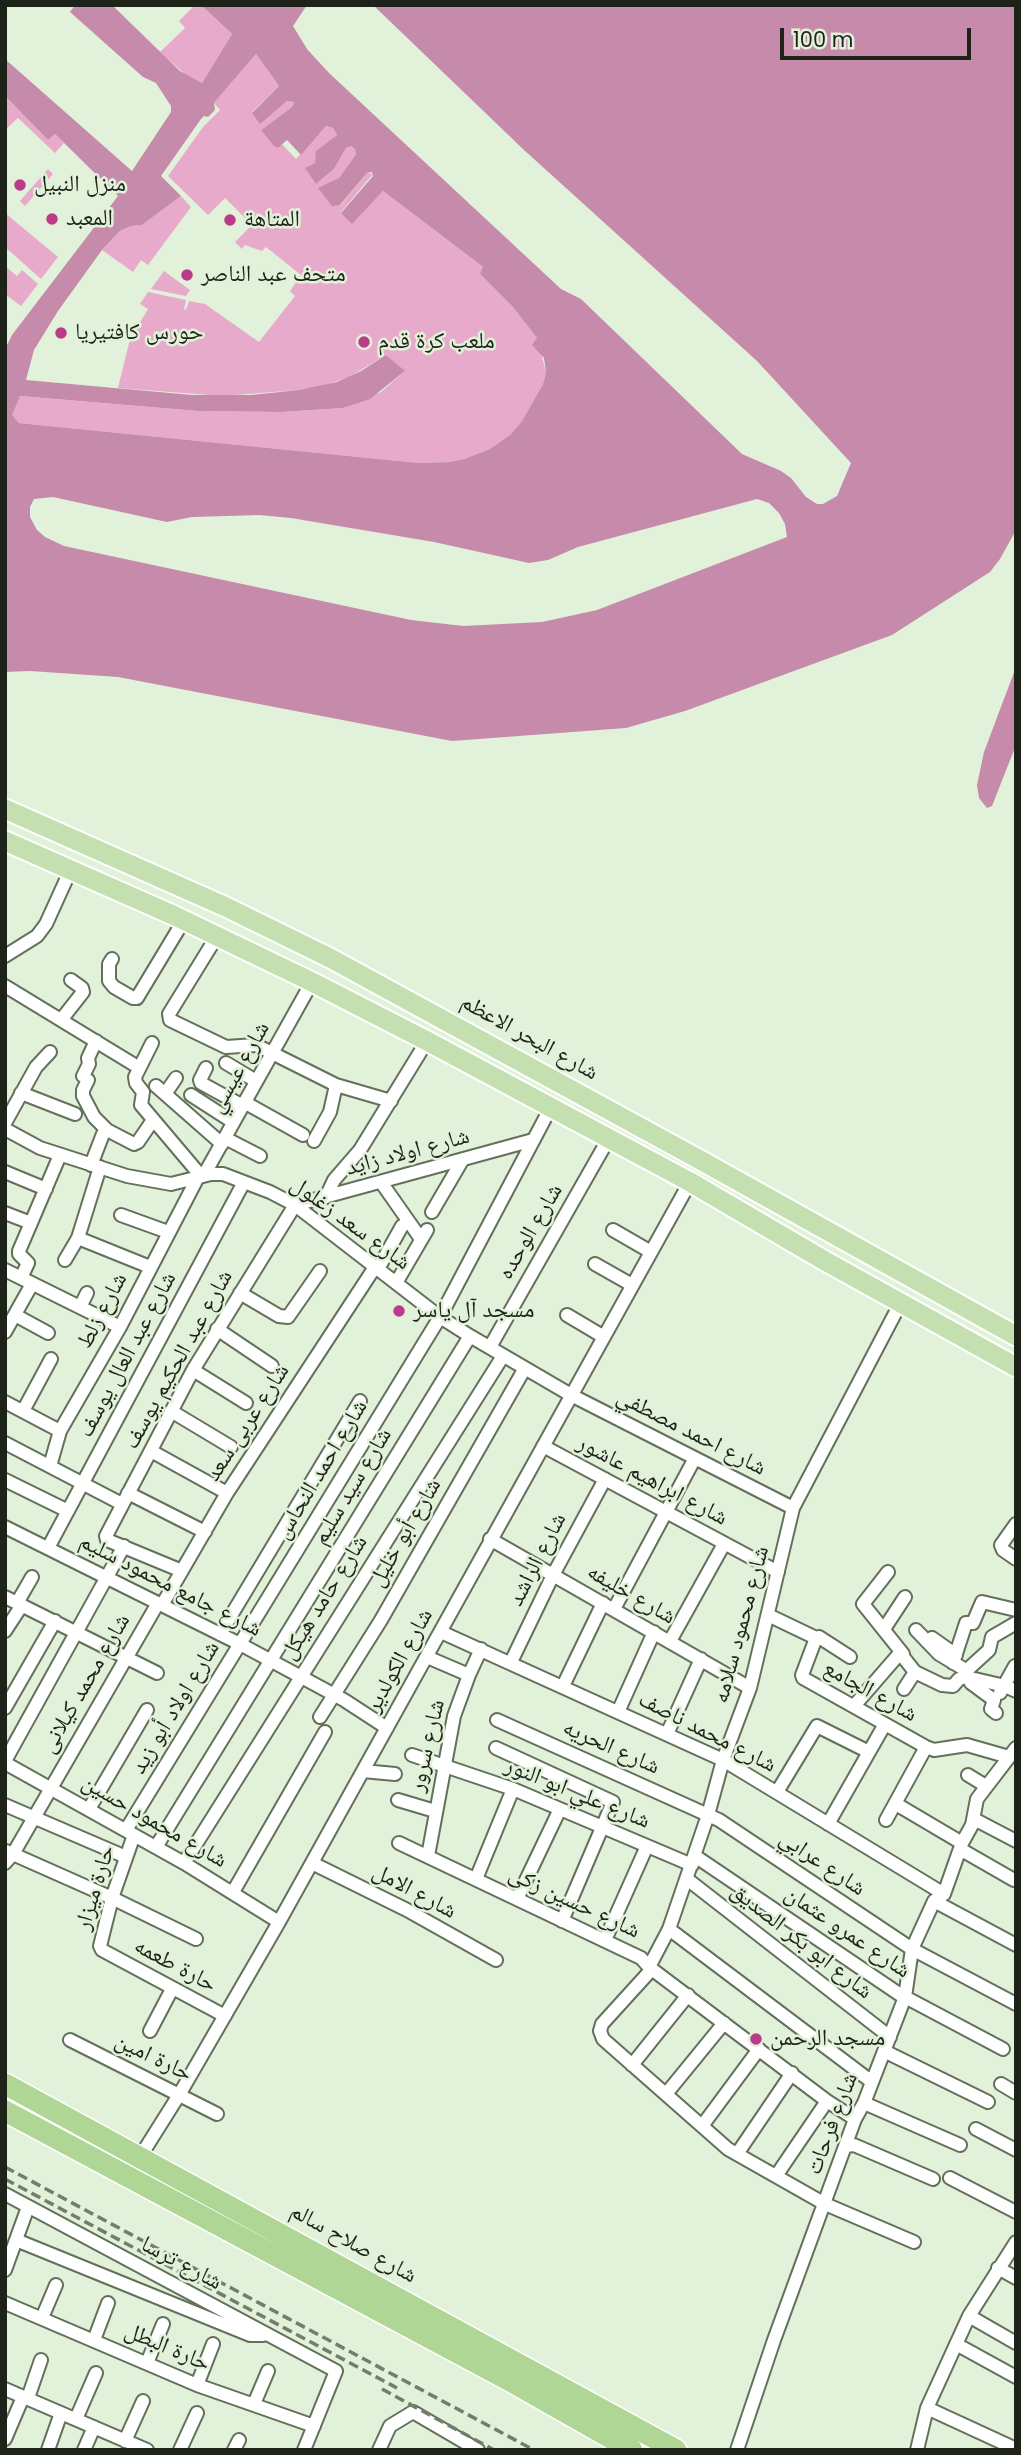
<!DOCTYPE html>
<meta charset="utf-8">
<style>
body{margin:0}
#map{position:relative;width:1021px;height:2455px;overflow:hidden;background:#e2f1d9;font-family:Poppins,sans-serif}
canvas{display:block}
.frame{position:absolute;inset:0;border:7px solid #1e231a;pointer-events:none}
.scale{position:absolute;left:780px;top:28px;width:191px;height:32px;box-sizing:border-box;border:4px solid #1e231a;border-top:0;padding-left:9px;font-size:21px;line-height:24px;white-space:nowrap;color:#1e231a;-webkit-text-stroke:5px #e2f1d9;paint-order:stroke}
</style>
<div id="map">
<canvas width="1021" height="2455"></canvas>
<div class="frame"></div>
<div class="scale">100 m</div>
</div>
<script>
const context = document.querySelector('canvas').getContext('2d');
context.lineJoin = 'round';
function paint(path, color) { context.fillStyle = color; context.fill(path, 'evenodd'); }
const poly = rows => new Path2D(rows.map(r => 'M' + r).join(''));
function trace(path, color, width, dash) { context.strokeStyle = color; context.lineWidth = width; context.lineCap = dash ? 'butt' : 'round'; context.setLineDash(dash || []); context.stroke(path); }
function drawText(font, color, halo, rows, align = 'center') {
  context.font = font + ' Poppins,"Noto Naskh Arabic",sans-serif'; context.lineWidth = 5; context.setLineDash([]); context.textBaseline = 'middle'; context.strokeStyle = halo; context.fillStyle = color; for (const [text, x, y, turn = 0] of rows) {
    context.save(); context.translate(x, y); context.rotate((+turn || 0) * Math.PI / 180); context.textAlign = isNaN(turn) ? turn : align; if (halo) context.strokeText(text, 0, 0); context.fillText(text, 0, 0); context.restore();
  }
}
const green = poly([
 [195,5,201,5,232,34,202,83,186,75,160,52,185,28,179,21],
 [256,54,279,86,252,112,260,123,287,101,294,102,292,107,261,130,278,148,282,144,296,159,326,126,333,128,337,135,317,151,315,163,306,169,317,183,334,169,346,148,351,146,355,149,356,154,339,178,325,186,340,206,367,173,373,174,341,212,352,223,383,191,484,268,480,274,512,306,537,338,546,372,543,384,522,421,511,434,490,449,464,459,449,462,419,463,19,423,11,415,19,396,198,411,281,412,343,408,381,392,404,372,386,355,349,377,323,386,299,390,222,396,118,388,130,339,148,309,140,304,148,292,186,300,184,309,186,310,189,301,205,304,259,342,295,296,290,291,301,275,266,247,262,251,245,245,242,249,235,242,252,225,225,198,208,215,168,176,203,127,220,110,214,103],
 [5,96,48,140,55,134,64,143,55,153,18,118,5,130],
 [48,169,53,174,25,206,20,201],
 [181,196,191,207,148,265,141,260,133,272,102,250,120,231,131,226,142,225],
 [5,213,58,257,41,279,5,247],
 [5,266,17,276,22,270,38,284,21,306,5,294,7,288,5,287],
 [164,271,190,290,186,296,151,289]
]);
const water = poly([
 [75,5,112,5,180,71,202,83,232,34,201,5,307,5,293,26,307,49,329,73,561,289,581,299,742,454,781,471,791,478,806,497,817,504,823,504,837,496,851,463,757,361,524,150,373,5,1016,5,1016,530,1000,559,990,572,892,635,685,711,626,728,452,741,118,677,30,671,5,672,5,349,12,335,118,196,55,134,48,140,5,96,5,59,132,171,171,112,171,106,156,83,143,77,70,12],
 [256,54,279,86,252,113,260,124,287,101,294,102,292,107,261,130,274,146,278,148,287,140,301,155,326,126,333,128,337,135,316,151,315,163,305,168,316,184,334,169,346,148,351,146,355,149,356,154,339,178,318,188,332,206,340,205,367,173,372,172,373,176,341,213,352,224,383,191,483,267,480,274,512,306,537,338,532,345,544,358,546,372,543,384,522,421,511,434,490,449,464,459,449,462,419,463,19,423,12,415,20,396,198,411,281,412,343,408,370,399,405,371,386,355,361,371,337,382,299,390,251,395,192,395,26,380,34,350,58,311,102,250,120,231,131,226,142,225,181,196,161,176,201,119,204,116,208,117,215,110,214,103],
 [53,497,167,522,192,517,259,515,291,518,434,542,529,563,548,560,578,547,757,499,769,503,779,513,785,524,787,537,597,610,542,622,463,626,411,620,64,546,45,537,37,530,30,517,30,507,34,499],
 [1016,667,1016,745,992,806,987,808,979,798,977,785,984,752]
]);
const minor = poly([
 [217,936,169,1014,170,1020,226,1047,256,1045,336,1085,391,1101],
 [5,956,37,936,46,924,71,869],
 [112,959,109,964,109,981,114,987,133,998,137,998,184,920],
 [5,986,133,1064],
 [61,1020,83,992,82,988,71,980],
 [152,1043,135,1077,136,1083,143,1092,141,1105,201,1176],
 [226,1063,256,1081],
 [206,1068,200,1080,201,1083,243,1106],
 [83,1076,89,1064,88,1058,96,1041],
 [88,1080,83,1090,83,1096,94,1117,107,1130],
 [156,1086,222,1144],
 [21,1093,75,1114],
 [165,1094,176,1078],
 [191,1095,233,1122],
 [244,1102,303,1135],
 [5,1123,36,1067,50,1052],
 [5,1129,40,1148,127,1176,171,1184,211,1174,223,1174,270,1192,295,1205,440,1317,470,1336,571,1395,793,1508],
 [225,1138,260,1156],
 [314,1141,330,1112,336,1085],
 [91,1165,103,1134,107,1130,134,1144,138,1142,153,1120],
 [5,1172,46,1189],
 [204,1175,312,982],
 [381,1182,421,1239],
 [326,1197,334,1180,360,1150,427,1041],
 [432,1212,463,1159],
 [5,1213,31,1223],
 [121,1215,168,1232],
 [613,1230,651,1252],
 [78,1238,150,1267],
 [65,1260,78,1238,100,1167],
 [595,1264,632,1285],
 [378,1269,402,1226],
 [5,1270,120,1327],
 [21,1278,28,1263,19,1254,19,1251,60,1155],
 [396,1283,427,1230],
 [240,1293,279,1316,288,1317,320,1271],
 [80,1307,87,1293],
 [15,1315,48,1333],
 [567,1315,604,1337],
 [217,1329,272,1366],
 [5,1332,32,1284],
 [490,1347,609,1138],
 [193,1370,246,1403],
 [5,1402,60,1431],
 [23,1411,51,1359],
 [171,1411,231,1447],
 [5,1443,122,1504],
 [543,1446,778,1572],
 [151,1451,227,1493],
 [50,1466,60,1431,120,1327,198,1177],
 [5,1480,68,1511],
 [128,1493,205,1532],
 [1016,1524,1001,1545,1003,1550,1016,1559],
 [5,1527,240,1644,344,1700,387,1728],
 [490,1539,750,1688],
 [48,1548,244,1182],
 [182,1571,107,1540,106,1536,193,1370,295,1205,533,1140],
 [888,1572,863,1604,903,1654],
 [5,1597,157,1673],
 [17,1603,32,1577],
 [162,1605,227,1493,375,1267],
 [614,1609,695,1458],
 [768,1615,816,1638,802,1675,803,1678,926,1747,934,1750,967,1745,1009,1757],
 [884,1629,905,1597],
 [916,1630,939,1654,964,1669,971,1683,994,1700,991,1709,996,1713],
 [5,1631,22,1605],
 [441,1632,723,1760,944,1894],
 [220,1634,360,1401],
 [816,1638,819,1637,850,1657],
 [932,1638,956,1655],
 [670,1641,724,1544],
 [427,1657,469,1675],
 [511,1662,553,1575,605,1479],
 [953,1663,966,1623,973,1623,982,1602,1016,1610],
 [966,1671,989,1650,992,1637,1016,1623],
 [563,1686,603,1603],
 [904,1689,915,1672],
 [1000,1693,1015,1666],
 [854,1706,900,1653,915,1672,942,1685,953,1686,959,1679,966,1677,1005,1686,1016,1691],
 [5,1708,55,1621],
 [618,1712,654,1632],
 [320,1717,381,1620,525,1368],
 [497,1720,719,1820,912,1949,1016,2004],
 [667,1734,701,1659],
 [496,1748,613,1802,562,1921],
 [412,1755,513,1789,692,1865],
 [5,1761,124,1546],
 [5,1763,184,1863,279,1922],
 [363,1771,395,1774],
 [968,1775,986,1786],
 [777,1792,817,1726,869,1752],
 [398,1800,435,1811],
 [896,1804,962,1843],
 [5,1805,126,1857],
 [89,1809,147,1710],
 [974,1819,1016,1841],
 [886,1820,926,1747],
 [828,1824,885,1724],
 [126,1830,440,1317,551,1107],
 [134,1835,112,1898,100,1946,102,1950,225,2016],
 [399,1843,641,1958,649,1967,827,2101,855,2119],
 [156,1847,470,1336],
 [960,1849,1014,1880],
 [6,1851,112,1898,196,1939],
 [428,1856,454,1716,469,1675,481,1649],
 [695,1856,905,1998],
 [5,1863,13,1854,158,1603],
 [184,1863,503,1356],
 [312,1863,407,1910,496,1960],
 [476,1879,513,1789],
 [687,1879,890,2037],
 [233,1892,325,1732],
 [517,1899,560,1809],
 [934,1901,1016,1945],
 [669,1929,872,2082],
 [605,1940,647,1846],
 [649,1967,669,1929,708,1815,723,1760,750,1688,793,1508,900,1304],
 [652,1969,602,2024,600,2031,603,2039,728,2149,825,2204,914,2242],
 [905,1997,1003,2049],
 [150,2031,172,1989],
 [70,2040,217,2114],
 [884,2051,988,2102],
 [632,2065,688,1995],
 [1001,2084,1016,2093],
 [666,2094,724,2023],
 [864,2103,960,2145],
 [702,2126,759,2049],
 [976,2129,1016,2150],
 [846,2146,854,2145,933,2179],
 [737,2154,792,2073],
 [140,2157,179,2095,279,1922,690,1182],
 [776,2176,827,2101],
 [950,2178,1016,2212],
 [5,2194,336,2371,304,2450],
 [16,2240,250,2335,263,2335],
 [998,2268,1016,2278],
 [5,2270,28,2207],
 [5,2303,197,2385,314,2426],
 [969,2316,1016,2343],
 [42,2318,56,2285],
 [94,2340,108,2303],
 [956,2344,1016,2377],
 [147,2363,163,2324],
 [197,2385,213,2344],
 [5,2389,147,2450],
 [28,2398,41,2360],
 [254,2404,268,2371],
 [927,2408,1016,2449],
 [76,2419,96,2373],
 [5,2439,23,2397],
 [125,2441,143,2401],
 [48,2450,61,2413],
 [84,2450,94,2427],
 [180,2450,197,2413],
 [234,2450,239,2440],
 [379,2450,390,2426,413,2412,478,2450],
 [737,2450,774,2340,855,2119,864,2103,905,1997,912,1949,934,1901,944,1894,962,1843,972,1825,977,1799,1016,1748],
 [917,2450,927,2408,969,2316,1016,2242]
]);
const primary = poly([
 [5,809,226,907,330,958,702,1161,1016,1336],
 [5,841,175,916,312,982,427,1041,690,1182,825,1261,1016,1367]
]);
const trunk = poly([
 [5,2084,676,2450],
 [5,2111,514,2383,632,2450]
]);
const rail = poly([
 [5,2167,534,2450],
 [5,2179,397,2388],
 [382,2389,494,2450]
]);
const markers = [
 [20,185,7,"#b93b8a"],
 [52,219,7,"#b93b8a"],
 [230,220,7,"#b93b8a"],
 [187,275,7,"#b93b8a"],
 [61,333,7,"#b93b8a"],
 [364,342,7,"#b93b8a"],
 [399,1311,7,"#b93b8a"],
 [756,2039,7,"#b93b8a"]
];
const poiNames = [
 ["منزل النبيل",34,185],
 ["المعبد",66,219],
 ["المتاهة",244,220],
 ["متحف عبد الناصر",201,275],
 ["حورس كافتيريا",75,333],
 ["ملعب كرة قدم",378,342],
 ["مسجد آل ياسر",413,1311],
 ["مسجد الرحمن",770,2039]
];
const streetNames = [
 ["شارع البحر الاعظم",529,1038,29],
 ["شارع عيسي",240,1068,-61],
 ["شارع اولاد زايد",408,1153,-15],
 ["شارع سعد زغلول",350,1224,36],
 ["شارع الوحده",531,1232,-60],
 ["شارع زلط",103,1311,-62],
 ["شارع عبد العال يوسف",128,1355,-62],
 ["شارع عبد الحكيم يوسف",179,1360,-61],
 ["شارع عربى سعد",248,1423,-57],
 ["شارع احمد مصطفي",691,1433,27],
 ["شارع احمد النحاس",322,1470,-59],
 ["شارع ابراهيم عاشور",652,1481,28],
 ["شارع سيد سليم",353,1487,-59],
 ["شارع أبو خليل",406,1533,-60],
 ["شارع الراشد",538,1560,-63],
 ["شارع جامع محمود سليم",170,1586,27],
 ["شارع خليفه",631,1595,30],
 ["شارع حامد هيكل",325,1598,-58],
 ["شارع محمود سلامه",742,1625,-75],
 ["شارع الكولدير",400,1661,-61],
 ["شارع محمد كيلانى",86,1684,-60],
 ["شارع الجامع",870,1692,29],
 ["شارع اولاد أبو زيد",176,1708,-59],
 ["شارع محمد ناصف",707,1733,27],
 ["شارع سرور",428,1746,-77],
 ["شارع الحريه",611,1748,24],
 ["شارع علي ابو النور",577,1794,22],
 ["شارع محمود حسين",154,1822,30],
 ["شارع عرابي",822,1864,34],
 ["حارة ميزار",96,1888,-73],
 ["شارع الامل",414,1892,28],
 ["شارع حسين زكى",574,1903,25],
 ["شارع عمرو عثمان",847,1933,34],
 ["شارع ابو بكر الصديق",801,1942,38],
 ["حارة طعمه",175,1966,28],
 ["حارة امين",153,2058,26],
 ["شارع فرحات",833,2124,-69],
 ["شارع صلاح سالم",353,2244,29],
 ["شارع ترسا",181,2264,28],
 ["حارة البطل",167,2348,23]
];
paint(green, '#e8aacb');
paint(water, '#c68baa');
trace(minor, '#63705b', 16);
trace(primary, '#fff', 23);
trace(trunk, '#fff', 24);
trace(minor, '#fff', 12);
trace(primary, '#c4e0b0', 19);
trace(trunk, '#b0d696', 21);
trace(rail, '#737d6d', 3.5, [10, 5]);
for (const [x, y, r, color] of markers) { const dot = new Path2D(); dot.arc(x, y, r, 0, 2 * Math.PI); context.fillStyle = color; context.fill(dot); trace(dot, '#e2f1d9', 2.5); }
drawText('23px', '#1e231a', '#e2f1d9', poiNames, 'left');
drawText('23px', '#1e231a', '#e2f1d9', streetNames);
</script>
